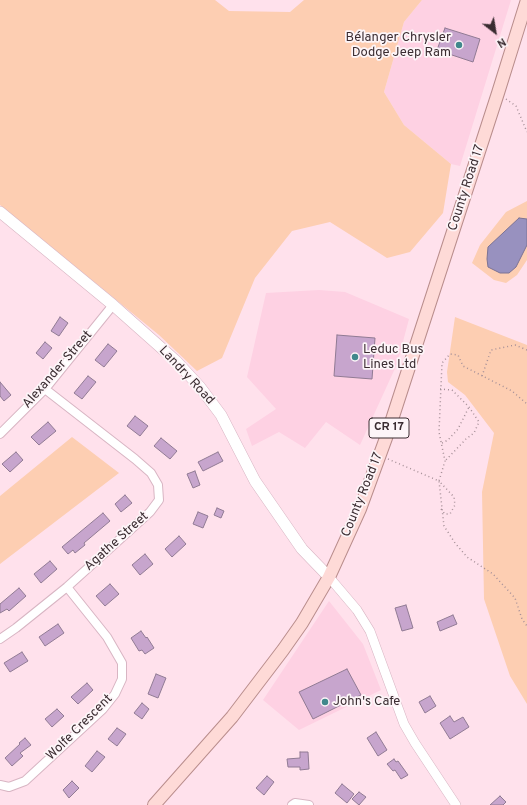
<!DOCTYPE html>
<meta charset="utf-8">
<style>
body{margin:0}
#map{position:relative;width:527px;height:805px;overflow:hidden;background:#ffe1ec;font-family:Overpass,sans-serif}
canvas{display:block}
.north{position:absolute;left:475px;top:12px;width:40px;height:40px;-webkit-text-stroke:3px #fdf5f8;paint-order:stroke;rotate:149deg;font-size:11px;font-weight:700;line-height:16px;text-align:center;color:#3a2c31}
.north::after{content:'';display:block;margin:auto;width:14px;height:18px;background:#3a2c31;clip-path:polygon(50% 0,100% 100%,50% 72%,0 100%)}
</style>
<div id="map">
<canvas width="527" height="805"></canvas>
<div class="north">N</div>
</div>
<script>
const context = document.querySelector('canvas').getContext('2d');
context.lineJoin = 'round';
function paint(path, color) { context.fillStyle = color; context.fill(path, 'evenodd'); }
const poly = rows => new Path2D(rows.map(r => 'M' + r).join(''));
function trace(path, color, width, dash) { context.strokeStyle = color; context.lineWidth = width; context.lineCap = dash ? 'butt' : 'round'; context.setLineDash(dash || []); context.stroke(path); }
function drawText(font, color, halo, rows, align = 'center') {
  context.font = font + ' Overpass,sans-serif'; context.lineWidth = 3.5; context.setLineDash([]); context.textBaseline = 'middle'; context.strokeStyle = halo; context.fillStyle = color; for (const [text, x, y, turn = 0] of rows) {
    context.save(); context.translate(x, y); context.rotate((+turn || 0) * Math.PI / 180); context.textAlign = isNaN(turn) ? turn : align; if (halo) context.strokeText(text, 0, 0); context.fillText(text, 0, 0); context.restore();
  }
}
const built = poly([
 [422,0,511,0,460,166,451,164,404,125,384,92,404,22],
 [319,290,345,292,409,319,397,364,360,445,326,422,305,448,279,432,252,446,246,429,276,409,247,377,266,293],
 [329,601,363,644,381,690,299,730,263,700]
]);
const green = poly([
 [0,0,215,0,229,11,290,12,304,0,422,0,404,22,384,92,404,125,451,164,443,213,410,252,387,258,330,222,292,231,255,278,222,358,197,371,159,335,0,205],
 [527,201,527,260,517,275,506,283,494,280,472,263,480,245,506,212],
 [455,317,527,345,527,704,510,676,484,599,482,492,494,433,465,395,448,382,447,372],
 [72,437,119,473,0,564,0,496]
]);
const water = poly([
 [519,218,527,219,527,245,516,267,509,273,500,273,488,267,487,259,488,247,519,218]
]);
const building = poly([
 [445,28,480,39,473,62,437,50,445,28],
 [60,317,68,323,59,336,51,331,60,317],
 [337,335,375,338,372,379,334,376,337,335],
 [45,342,52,348,43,359,36,353,45,342],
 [108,344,117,351,104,367,95,360,108,344],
 [88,376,96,382,82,399,74,393,88,376],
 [0,382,11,395,4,401,0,396,0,382],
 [135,416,148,426,140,436,127,426,135,416],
 [48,422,56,431,39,445,31,437,48,422],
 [161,438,177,451,170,459,154,446,161,438],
 [16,452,23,460,10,472,2,464,16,452],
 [218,452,223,461,203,471,198,462,218,452],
 [195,471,200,485,193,488,187,474,195,471],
 [125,495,132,503,121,512,115,504,125,495],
 [217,508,224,511,221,518,214,515,217,508],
 [198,512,208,516,203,528,193,524,198,512],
 [103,513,110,521,84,543,85,545,75,553,73,550,68,554,62,547,103,513],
 [179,536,186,544,172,557,165,549,179,536],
 [145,554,153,564,140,575,132,565,145,554],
 [50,561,57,569,41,583,34,574,50,561],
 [110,584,119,594,105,606,96,596,110,584],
 [19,588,26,596,9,611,7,609,0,613,0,604,19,588],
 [406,605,413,628,402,631,395,608,406,605],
 [453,615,457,624,440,631,437,622,453,615],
 [58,624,64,633,45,646,39,637,58,624],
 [141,631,146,638,147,637,154,648,145,654,142,650,139,651,131,638,141,631],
 [22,652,28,661,10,672,4,663,22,652],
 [347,669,361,695,313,719,299,692,347,669],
 [156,674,166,678,158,698,148,694,156,674],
 [87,683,93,690,78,704,71,697,87,683],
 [430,696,436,706,425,713,419,702,430,696],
 [142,703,149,709,142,719,134,713,142,703],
 [57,709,64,716,52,727,45,719,57,709],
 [450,716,454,722,463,717,469,727,450,739,440,723,450,716],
 [117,728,126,734,117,746,108,739,117,728],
 [376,732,387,750,378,756,367,738,376,732],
 [25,738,31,745,20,753,23,756,12,766,5,758,20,744,19,743,25,738],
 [97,751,105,757,92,772,85,766,97,751],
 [300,752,308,752,309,769,300,770,300,767,288,767,287,759,300,758,300,752],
 [394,759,396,762,398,761,408,775,401,779,395,770,393,771,387,764,394,759],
 [267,776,274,782,264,795,256,788,267,776],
 [72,781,79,788,69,798,63,790,72,781],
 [342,784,354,794,347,803,335,793,342,784],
 [359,792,366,797,359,805,352,799,359,792],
 [500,796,506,802,503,805,490,805,500,796]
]);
const path = poly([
 [506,99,516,106,527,132],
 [482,376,491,350,515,345,527,350],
 [440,389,452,390,469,407,479,422,474,433,466,439,445,461],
 [442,443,448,440,458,429,469,407],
 [388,459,439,481,444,526,455,543,467,557,493,574,515,598,522,619,527,626],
 [441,509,445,514,450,514,455,505,454,497,439,481,445,461,439,432,442,363,450,354,458,355,463,366,512,391,527,404]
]);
const minor = poly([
 [0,434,45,389,113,305],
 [0,639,16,628,67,587,150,512,159,500,158,485,151,473,135,459,45,389],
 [0,785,9,787,25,781,103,709,115,694,122,679,122,663,107,637,67,587],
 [292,805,295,803,309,805]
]);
const tertiary = poly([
 [329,577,357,610,370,631,404,724,415,743,456,805]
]);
const secondary = poly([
 [0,212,113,305,176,361,200,387,221,415,255,481,302,549,329,577]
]);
const primary = poly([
 [154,805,232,717,283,650,302,623,329,577,360,509,386,438,498,93,527,0]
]);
const markers = [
 [459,45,4,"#40888c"],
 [355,357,4,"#40888c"],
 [325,702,4,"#40888c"]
];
const shields = [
 [389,428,40]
];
const shieldNames = [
 ["CR 17",389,428]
];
const poiNames = [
 ["Bélanger Chrysler",451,38,"right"],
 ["Dodge Jeep Ram",451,53,"right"],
 ["Leduc Bus",363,350],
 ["Lines Ltd",363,365],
 ["John's Cafe",333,702]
];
const streetNames = [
 ["County Road 17",467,188,-72],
 ["Alexander Street",58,370,-49],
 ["Landry Road",186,376,47],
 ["County Road 17",363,495,-68],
 ["Agathe Street",117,542,-42],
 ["Wolfe Crescent",80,728,-45]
];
paint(built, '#fed1e3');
paint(green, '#fdceb2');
paint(water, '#9891bf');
trace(water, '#7c7394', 1);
paint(building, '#c7a5cd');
trace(building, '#917b94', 1);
trace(minor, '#d8b5c3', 10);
trace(tertiary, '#d8b5c3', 10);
trace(secondary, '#d8b5c3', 12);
trace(primary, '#b98d8c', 14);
trace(path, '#a69098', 1.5, [1, 3]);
trace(minor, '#fff', 8);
trace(tertiary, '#fff', 9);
trace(secondary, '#fff', 11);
trace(primary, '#fedad7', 12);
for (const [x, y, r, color] of markers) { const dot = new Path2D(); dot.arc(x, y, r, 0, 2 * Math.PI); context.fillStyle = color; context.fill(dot); trace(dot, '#fdf5f8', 1.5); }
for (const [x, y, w] of shields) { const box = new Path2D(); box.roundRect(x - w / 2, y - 10, w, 20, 3); context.fillStyle = '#fdf5f8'; context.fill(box); trace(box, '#3a2c31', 1); }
drawText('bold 12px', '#3a2c31', null, shieldNames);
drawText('13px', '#3a2c31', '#fdf5f8', poiNames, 'left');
drawText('13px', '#3a2c31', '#fdf5f8', streetNames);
</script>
